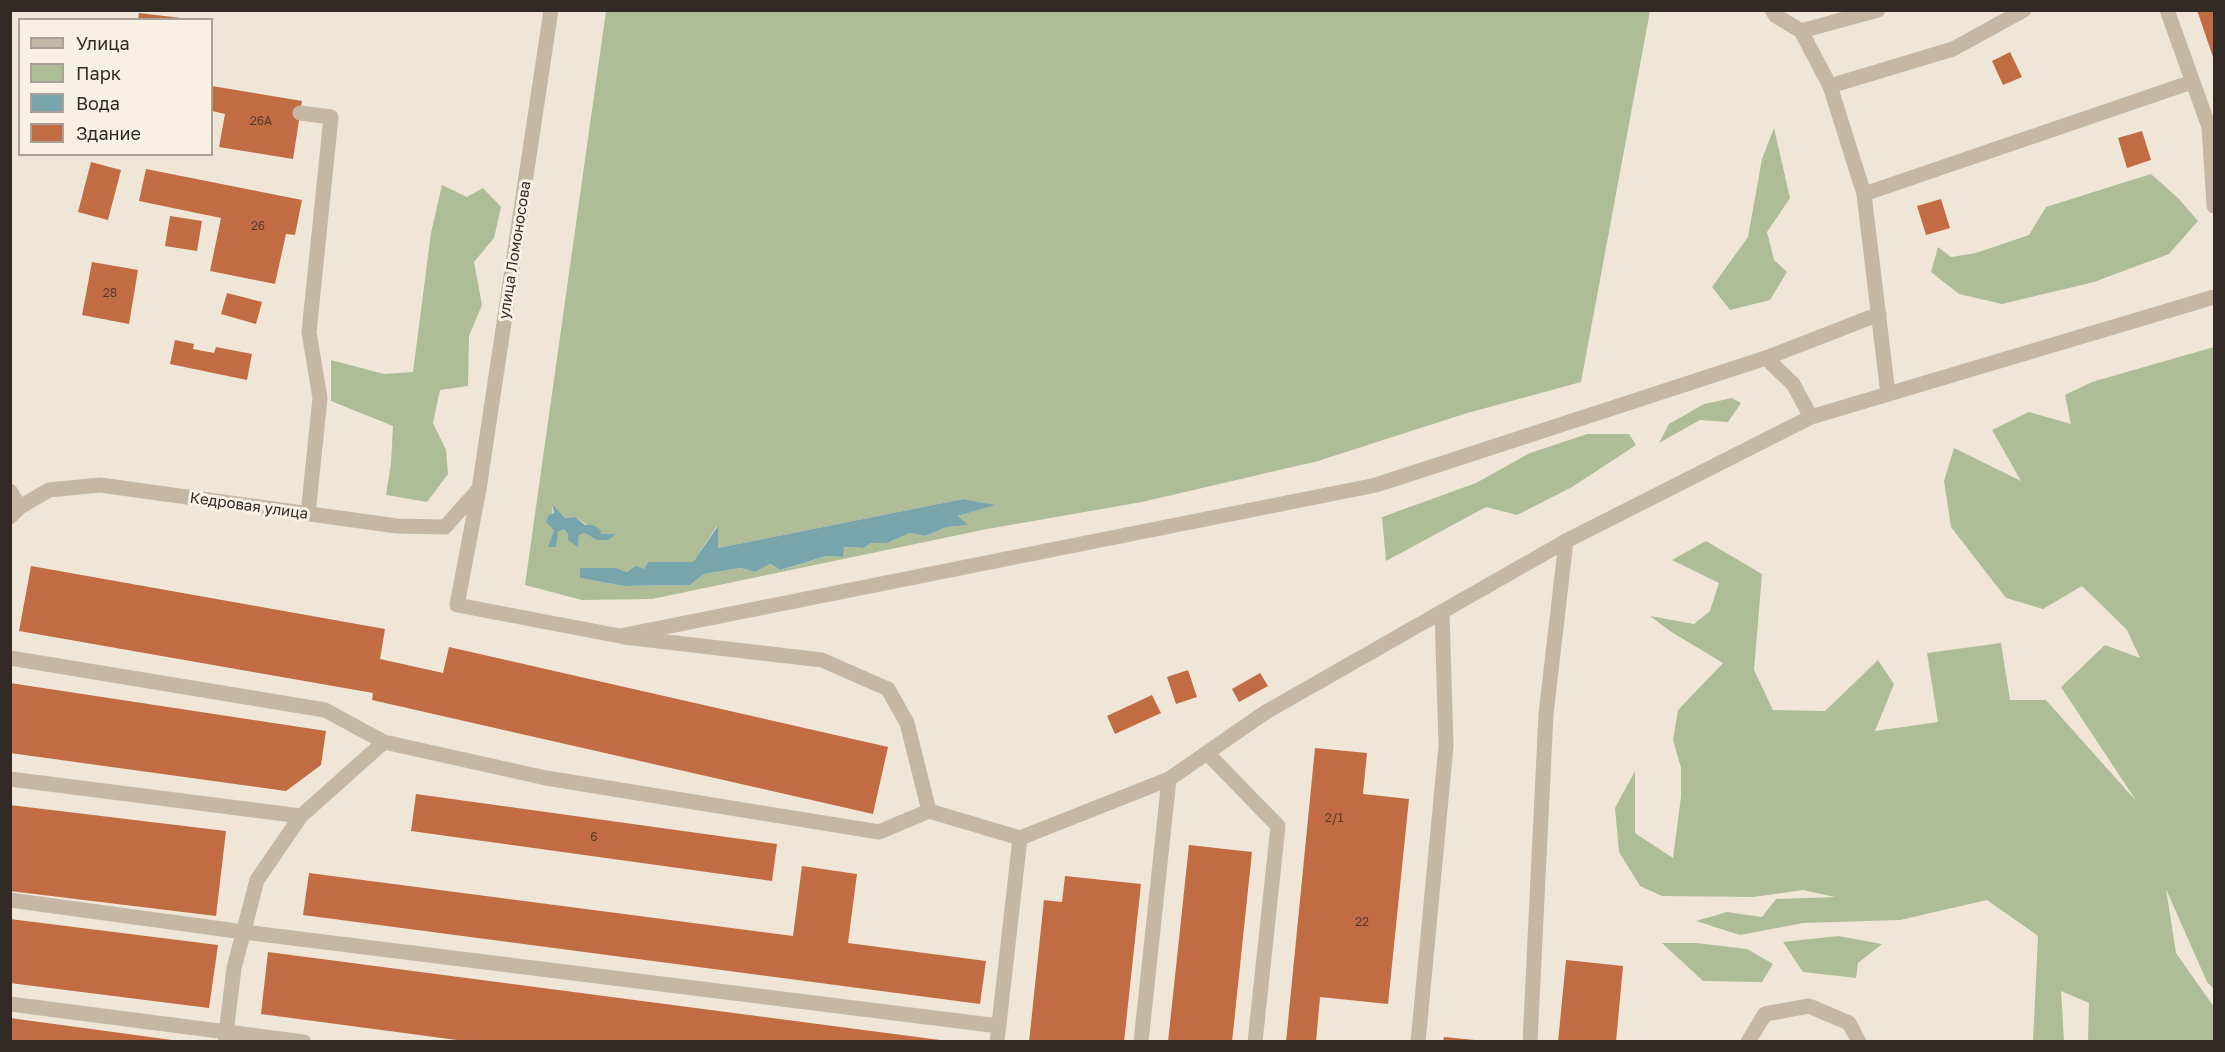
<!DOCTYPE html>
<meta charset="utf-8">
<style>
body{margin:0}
#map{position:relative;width:2225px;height:1052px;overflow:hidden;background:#efe6d7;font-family:"Golos Text",sans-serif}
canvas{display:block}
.frame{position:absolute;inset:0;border:12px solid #322a25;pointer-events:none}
.legend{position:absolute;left:18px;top:18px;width:195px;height:138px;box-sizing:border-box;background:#f8f0e3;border:2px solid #a9a197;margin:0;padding:8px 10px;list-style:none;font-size:18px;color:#322a25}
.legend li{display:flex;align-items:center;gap:12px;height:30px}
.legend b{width:30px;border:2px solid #a9a197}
</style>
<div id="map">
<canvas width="2225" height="1052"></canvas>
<div class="frame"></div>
<ul class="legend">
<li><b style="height:8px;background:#c6b6a4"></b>Улица</li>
<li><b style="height:16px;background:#aebd98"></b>Парк</li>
<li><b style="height:16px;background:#77a5ab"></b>Вода</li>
<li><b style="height:16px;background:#c16c43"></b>Здание</li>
</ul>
</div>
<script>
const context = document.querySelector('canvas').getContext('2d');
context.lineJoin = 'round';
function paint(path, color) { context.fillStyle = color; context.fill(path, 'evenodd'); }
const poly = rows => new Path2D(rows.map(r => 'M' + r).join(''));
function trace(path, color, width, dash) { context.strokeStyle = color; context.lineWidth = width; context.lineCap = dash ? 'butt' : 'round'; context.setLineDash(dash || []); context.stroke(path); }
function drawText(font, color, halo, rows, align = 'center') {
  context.font = font + ' "Golos Text",sans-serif'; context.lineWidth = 6; context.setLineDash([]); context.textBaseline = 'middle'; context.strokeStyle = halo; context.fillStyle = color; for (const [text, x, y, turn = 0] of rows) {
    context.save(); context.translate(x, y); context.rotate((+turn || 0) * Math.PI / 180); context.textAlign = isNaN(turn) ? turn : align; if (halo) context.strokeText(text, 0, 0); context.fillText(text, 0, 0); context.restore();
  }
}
const green = poly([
 [606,11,1650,11,1581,382,1464,414,1318,461,1142,502,987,529,652,599,582,600,525,585],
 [963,499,995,505,958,516,967,525,947,527,925,536,910,533,887,543,871,543,864,548,843,547,842,557,826,556,782,570,769,564,755,572,741,568,704,574,690,585,624,586,580,578,581,568,616,568,627,572,644,569,648,562,693,562,717,526,718,548],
 [552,505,565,518,575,517,600,534,610,534,596,540,585,533,579,535,578,546,564,529,559,531,549,547,554,530],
 [1774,128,1790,198,1767,232,1774,260,1787,272,1770,300,1730,310,1712,287,1748,237,1762,159],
 [2151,174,2178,198,2198,221,2169,254,2094,282,2002,304,1959,294,1931,272,1938,247,1951,257,1976,253,2029,235,2046,207],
 [442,185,467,197,483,188,501,207,494,238,474,262,482,305,469,336,468,386,440,390,433,423,446,450,448,474,427,502,386,495,391,463,393,426,331,401,331,360,384,374,413,372,431,233],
 [2214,347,2214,989,2207,982,2166,889,2176,953,2214,1007,2214,1041,2088,1041,2089,1003,2061,991,2064,1041,2033,1041,2038,936,1987,900,1900,920,1803,923,1740,935,1696,921,1727,912,1762,917,1776,899,1835,897,1803,890,1754,897,1662,896,1640,886,1619,852,1615,808,1635,771,1635,833,1673,858,1681,797,1681,768,1673,740,1678,710,1723,663,1670,631,1650,616,1694,624,1710,611,1719,583,1672,560,1706,541,1762,574,1754,670,1773,710,1825,711,1878,660,1894,684,1875,731,1938,722,1927,653,2001,643,2010,700,2046,700,2137,802,2061,687,2105,645,2140,658,2127,630,2082,586,2043,609,2006,598,1951,527,1944,481,1954,448,2021,481,1992,430,2029,412,2071,424,2065,395,2092,382],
 [1732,398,1741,403,1728,422,1700,420,1659,443,1669,424,1704,404],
 [1587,434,1629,434,1636,445,1572,487,1517,515,1486,507,1386,561,1382,517,1476,483,1530,453],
 [1838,936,1882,944,1858,963,1856,978,1803,972,1783,942],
 [1662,943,1697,943,1747,949,1773,964,1762,982,1703,981]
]);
const water = poly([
 [963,499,996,505,958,516,968,525,947,527,925,536,910,533,887,543,871,543,864,548,844,547,843,557,826,556,781,570,770,564,755,572,741,568,704,574,690,585,624,586,580,578,580,568,616,568,627,572,636,566,644,569,648,562,693,562,718,526,718,548],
 [552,504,565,518,575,517,585,525,593,525,601,530,600,534,616,534,608,540,596,540,585,533,579,535,578,547,568,540,568,534,564,529,558,532,556,547,548,547,554,530,546,522,548,516,554,513]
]);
const building = poly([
 [2197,10,2214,10,2214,60],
 [139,13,181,18,181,20,138,20],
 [2010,52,2022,77,2003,85,1992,61],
 [212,86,302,101,293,159,219,147,225,114,212,111],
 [2142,131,2151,160,2127,168,2118,138],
 [91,162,121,170,108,220,78,212],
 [146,169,302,200,295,235,286,234,275,284,210,271,221,218,139,201],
 [1941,199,1950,228,1926,235,1917,206],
 [170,216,202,221,197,251,165,246],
 [92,262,138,270,129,324,82,315],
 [227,293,262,302,256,324,221,314],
 [175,340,194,344,193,349,214,353,216,347,252,354,247,380,170,364],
 [31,566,385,629,380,659,443,673,449,647,888,747,873,814,372,700,373,693,19,631],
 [1188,670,1197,697,1176,704,1167,677],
 [1260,673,1268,686,1239,702,1232,689],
 [10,683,326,731,321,765,286,791,10,753],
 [1152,695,1161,713,1115,734,1107,716],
 [1315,748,1367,753,1363,794,1409,799,1388,1004,1320,997,1316,1042,1286,1042],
 [416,794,777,844,772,881,411,831],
 [10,805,226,831,216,916,10,891],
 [1189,845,1252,852,1232,1042,1168,1042],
 [802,866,857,874,848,943,986,961,980,1004,303,915,309,873,793,936],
 [1065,876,1141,884,1124,1042,1029,1042,1044,900,1062,902],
 [10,919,218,945,209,1008,10,983],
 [268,952,940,1040,940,1042,472,1042,261,1014],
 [1566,960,1623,966,1616,1042,1558,1042],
 [10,1018,172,1040,172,1042,10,1042],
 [1444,1037,1475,1040,1475,1042,1443,1042]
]);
const lane = poly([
 [1772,10,1776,16,1801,31,1878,10],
 [2167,10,2209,127,2214,206],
 [1801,31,1830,86,1864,194,1888,394],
 [1830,86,1953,49,2024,10],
 [300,113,331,117,309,332,320,398,308,514],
 [1864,194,2192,82],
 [1766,358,1879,314],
 [10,491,20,507],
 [624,637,822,660,888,689,907,723,929,811],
 [10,658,325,710,384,742,546,778,879,832,929,811,1020,838,997,1042],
 [1207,753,1278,826,1255,1042],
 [10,779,301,816],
 [10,900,244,932,999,1026],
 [10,1004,304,1042],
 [225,1042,234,968,257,880,301,816,384,742],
 [1141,1042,1169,779],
 [1418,1042,1446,746,1442,612],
 [1530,1042,1546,714,1566,541],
 [1748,1042,1765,1014,1809,1006,1849,1023,1859,1042]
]);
const street = poly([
 [551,10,479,489,457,605,620,636,1376,485,1766,358,1793,384,1811,417],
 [10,517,20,507,49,490,100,485,397,526,445,527,479,489],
 [1020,838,1169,779,1266,712,1566,541,1811,417,2214,297]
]);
const numberNames = [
 ["26А",261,121],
 ["26",258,226],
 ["28",110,293],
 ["2/1",1334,818],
 ["6",594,837],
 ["22",1362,922]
];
const streetNames = [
 ["улица Ломоносова",515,250,-81],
 ["Кедровая улица",249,506,8]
];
paint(green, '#aebd98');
paint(water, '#77a5ab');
paint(building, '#c16c43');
trace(lane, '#c6b6a4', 15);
trace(street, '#c6b6a4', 15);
drawText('12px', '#563a2c', null, numberNames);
drawText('15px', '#322a25', '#f8f0e3', streetNames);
</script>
